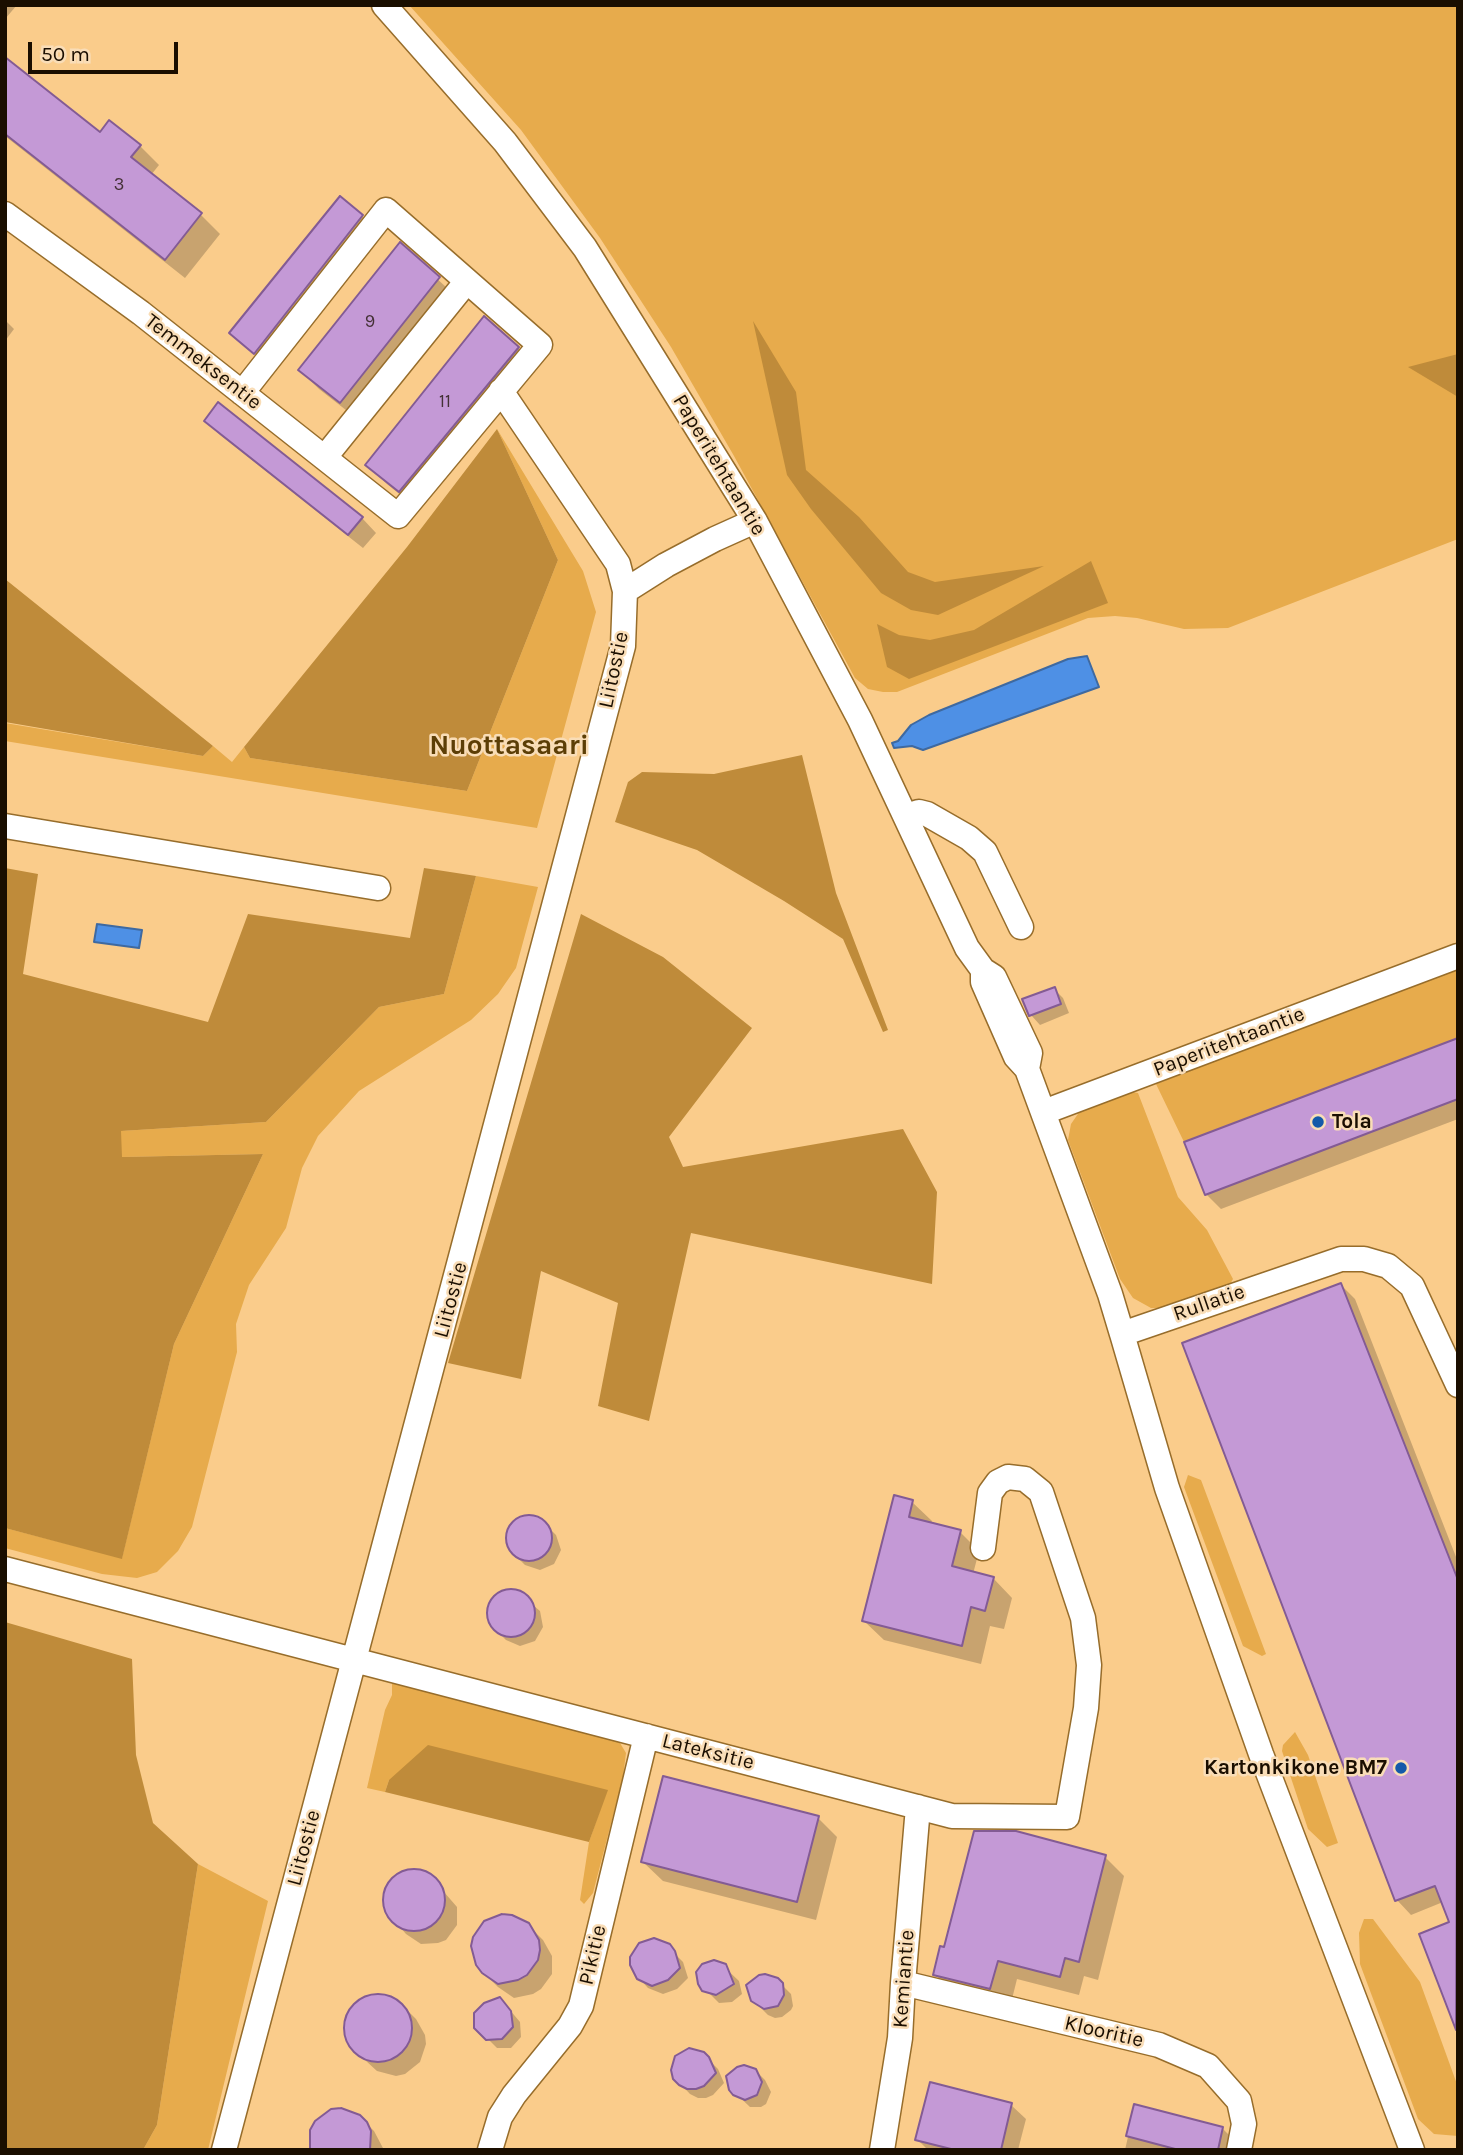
<!DOCTYPE html>
<style>
body{margin:0}
#map{position:relative;width:1463px;height:2155px;overflow:hidden;background:#facc8b;font-family:Karla,sans-serif}
canvas{display:block}
.frame{position:absolute;inset:0;border:7px solid #1a0e00;pointer-events:none}
.scale{position:absolute;left:28px;top:42px;width:150px;height:32px;box-sizing:border-box;border:4px solid #1a0e00;border-top:0;padding-left:9px;font-size:21px;line-height:24px;white-space:nowrap;color:#1a0e00;-webkit-text-stroke:5px #f9ddb7;paint-order:stroke}
</style>
<div id="map">
<canvas width="1463" height="2155"></canvas>
<div class="frame"></div>
<div class="scale">50 m</div>
</div>
<script>
const context = document.querySelector('canvas').getContext('2d');
context.lineJoin = 'round';
function paint(path, color) { context.fillStyle = color; context.fill(path, 'evenodd'); }
const poly = rows => new Path2D(rows.map(r => 'M' + r).join(''));
function trace(path, color, width, dash) { context.strokeStyle = color; context.lineWidth = width; context.lineCap = dash ? 'butt' : 'round'; context.setLineDash(dash || []); context.stroke(path); }
function drawText(font, color, halo, rows, align = 'center') {
  context.font = font + ' Karla,sans-serif'; context.lineWidth = 5; context.setLineDash([]); context.textBaseline = 'middle'; context.strokeStyle = halo; context.fillStyle = color; for (const [text, x, y, turn = 0] of rows) {
    context.save(); context.translate(x, y); context.rotate((+turn || 0) * Math.PI / 180); context.textAlign = isNaN(turn) ? turn : align; if (halo) context.strokeText(text, 0, 0); context.fillText(text, 0, 0); context.restore();
  }
}
const green = poly([
 [409,5,1458,5,1458,539,1228,628,1184,629,1137,618,1115,616,1088,618,897,692,883,692,868,689,855,678,734,456,671,347,600,238,521,130],
 [497,429,583,571,596,612,537,828,5,741,5,723,203,756,213,746,232,762,244,747,250,758,467,791,558,560],
 [476,876,538,887,516,968,498,994,471,1020,359,1091,318,1136,302,1168,286,1228,249,1285,236,1324,237,1352,192,1527,178,1551,157,1572,137,1578,102,1574,5,1548,5,1528,122,1558,174,1344,263,1154,121,1157,121,1131,266,1122,379,1007,444,994],
 [1458,967,1458,1038,1184,1142,1156,1084],
 [1126,1091,1138,1093,1178,1197,1207,1230,1233,1279,1228,1288,1174,1308,1151,1308,1133,1298,1120,1279,1068,1140,1071,1124,1080,1111],
 [1188,1475,1201,1480,1266,1654,1262,1656,1243,1646,1184,1487],
 [392,1683,403,1683,610,1738,620,1743,626,1753,623,1777,593,1893,584,1904,580,1900,589,1842,607,1790,389,1780,385,1792,367,1788,385,1710,392,1695],
 [1295,1732,1308,1755,1338,1843,1327,1847,1308,1829,1282,1751,1283,1745],
 [198,1864,268,1901,208,2150,143,2150,157,2125],
 [1364,1919,1373,1919,1420,1982,1458,2087,1458,2136,1434,2134,1418,2119,1360,1964,1359,1933]
]);
const forest = poly([
 [753,321,796,392,806,470,859,517,908,572,935,582,1044,566,938,615,911,610,881,593,811,509,787,475],
 [1458,354,1458,397,1408,367],
 [497,429,558,560,467,791,250,758,244,747,407,547],
 [1091,561,1108,603,909,679,887,667,877,624,899,635,930,640,974,630],
 [5,579,213,746,203,756,5,722],
 [802,755,836,893,888,1030,883,1032,843,939,784,901,697,850,615,822,628,782,642,772,714,774],
 [5,868,38,874,23,974,208,1022,248,914,410,938,424,868,476,876,444,994,379,1007,266,1122,121,1131,122,1157,263,1154,174,1344,122,1559,5,1528],
 [581,914,663,957,752,1028,669,1137,683,1167,903,1129,937,1192,932,1284,691,1233,649,1421,598,1406,618,1303,541,1271,521,1379,448,1363],
 [5,1622,132,1659,136,1755,153,1823,198,1864,157,2125,143,2150,5,2150],
 [428,1745,608,1790,589,1842,385,1792,389,1780]
]);
const water = poly([
 [1087,656,1099,687,923,750,912,746,894,748,892,743,898,741,911,725,929,715,1068,659,1087,656],
 [97,924,142,930,139,948,94,942,97,924]
]);
const shadow = poly([
 [5,5,17,5,5,19],
 [5,59,100,135,140,146,159,165,151,175,201,215,220,234,185,278,5,136],
 [362,216,381,235,274,371,232,333],
 [400,245,458,298,360,421,319,389,300,370],
 [5,320,14,329,5,341],
 [518,348,537,367,419,510,387,484,368,465],
 [206,420,362,518,376,533,363,548,220,435],
 [1054,989,1063,998,1069,1013,1040,1025,1031,1015],
 [1458,1040,1458,1119,1221,1209,1206,1194],
 [1341,1285,1355,1299,1458,1562,1458,2028,1422,1935,1451,1923,1443,1902,1411,1915,1397,1900],
 [912,1502,932,1521,931,1525,960,1532,979,1551,973,1574,993,1578,1012,1598,1004,1629,990,1626,981,1664,884,1640,864,1621],
 [527,1517,533,1517,546,1525,556,1535,561,1550,554,1564,540,1570,525,1565,515,1555,507,1541,510,1527,520,1518],
 [517,1592,540,1611,543,1627,535,1641,520,1646,506,1640,496,1630,489,1617,491,1603,502,1593],
 [818,1818,837,1837,816,1920,663,1881,643,1862],
 [1105,1857,1124,1876,1098,1980,1084,1976,1079,1995,1017,1979,1010,2007,954,1994,935,1974],
 [413,1871,431,1877,457,1907,457,1925,446,1940,438,1943,421,1944,406,1934,387,1912,385,1895,389,1885,404,1873],
 [528,1925,543,1940,552,1956,552,1974,541,1989,533,1994,514,1998,498,1987,483,1972],
 [647,1940,662,1941,683,1962,688,1978,677,1989,663,1994,648,1988,639,1978,631,1965,635,1950],
 [720,1963,739,1981,742,1994,732,2002,719,2003,699,1983],
 [781,1984,791,1994,793,2006,791,2010,782,2017,775,2018,768,2015,753,2000],
 [375,1995,393,1998,401,2004,416,2019,425,2035,426,2044,420,2062,405,2074,396,2076,377,2071,354,2050,346,2033,346,2024,352,2008,358,2001],
 [509,2009,520,2022,521,2037,511,2048,497,2048,476,2027],
 [708,2059,718,2069,724,2083,713,2095,706,2098,698,2098,690,2094,675,2078],
 [755,2070,765,2080,771,2092,766,2104,761,2107,750,2107,731,2089],
 [1011,2105,1026,2119,1018,2150,928,2150,917,2139],
 [1135,2106,1222,2128,1237,2143,1235,2150,1125,2150],
 [359,2116,374,2131,384,2150,312,2150]
]);
const building = poly([
 [5,57,100,132,109,120,141,145,131,157,202,213,165,260,5,134,5,57],
 [340,196,363,215,254,354,229,333,340,196],
 [400,242,440,277,340,403,298,370,400,242],
 [484,316,519,347,399,492,365,465,484,316],
 [218,402,363,517,348,535,204,421,218,402],
 [1055,987,1061,1004,1029,1016,1022,999,1055,987],
 [1458,1038,1458,1099,1205,1195,1184,1142,1458,1038],
 [1341,1283,1458,1580,1456,2030,1419,1934,1449,1922,1435,1886,1395,1901,1182,1343,1341,1283],
 [894,1495,913,1500,909,1517,961,1530,952,1566,994,1577,985,1611,971,1607,962,1646,862,1621,894,1495],
 '506 1538a23 23 0 1 1 46 0a23 23 0 1 1-46 0Z',
 '487 1613a24 24 0 1 1 48 0a24 24 0 1 1-48 0Z',
 [663,1776,819,1816,797,1902,641,1862,663,1776],
 [974,1831,1016,1831,1106,1855,1079,1962,1065,1958,1060,1977,998,1961,990,1989,933,1975,940,1946,944,1947,974,1831],
 '383 1900a31 31 0 1 1 62 0a31 31 0 1 1-62 0Z',
 [502,1914,512,1915,529,1923,539,1940,540,1950,538,1960,527,1975,518,1980,498,1984,482,1973,476,1965,471,1946,473,1937,484,1921,502,1914],
 [654,1938,670,1944,675,1951,680,1968,668,1980,652,1986,637,1979,630,1965,630,1957,639,1943,654,1938],
 [714,1960,726,1964,734,1984,716,1995,702,1991,698,1984,696,1972,702,1964,714,1960],
 [765,1974,778,1978,783,1983,784,1995,778,2006,764,2009,751,2001,746,1985,759,1975,765,1974],
 '344 2028a34 34 0 1 1 68 0a34 34 0 1 1-68 0Z',
 [500,1997,511,2011,513,2027,502,2039,486,2040,474,2028,474,2013,484,2003,500,1997],
 [689,2048,704,2052,709,2057,716,2073,704,2086,696,2089,687,2089,679,2085,673,2079,671,2070,675,2056,689,2048],
 [744,2065,756,2069,762,2082,757,2095,745,2100,733,2095,729,2090,726,2076,737,2067,744,2065],
 [930,2082,1012,2103,1001,2150,955,2150,915,2140,930,2082],
 [1134,2104,1223,2127,1218,2150,1179,2150,1126,2136,1134,2104],
 [341,2108,360,2115,367,2122,371,2131,370,2150,310,2150,310,2130,315,2121,331,2109,341,2108]
]);
const minor = poly([
 [384,5,505,142,585,248,755,521,860,720,967,948,983,970],
 [5,214,141,313,398,516,540,345,386,210,242,393],
 [325,457,467,281],
 [625,591,666,565,715,539,755,521],
 [906,816,919,812,927,814,969,838,985,852,1021,927],
 [5,826,378,888],
 [983,970,994,977,1030,1053,1027,1069,1016,1057,983,982,983,970],
 [1027,1069,1110,1294,1122,1334,1341,1259,1364,1259,1388,1266,1412,1286,1458,1385],
 [1044,1112,1458,956],
 [1122,1334,1167,1488,1261,1754,1412,2150],
 [5,1569,952,1816,1067,1817,1086,1708,1089,1665,1083,1618,1041,1492,1025,1479,1008,1477,998,1482,990,1493,983,1548],
 [903,1983,1159,2045,1208,2066,1239,2101,1244,2124,1239,2150],
 [224,2150,623,646,625,591,618,564,501,391],
 [490,2150,500,2117,514,2095,570,2026,581,2006,646,1736],
 [882,2150,900,2038,903,1983,918,1807]
]);
const markers = [
 [1318,1122,7,"#1459a9"],
 [1401,1768,7,"#1459a9"]
];
const numberNames = [
 ["3",119,185],
 ["9",370,322],
 ["11",445,402]
];
const streetNames = [
 ["Temmeksentie",203,362,38],
 ["Paperitehtaantie",719,465,59],
 ["Liitostie",614,670,-78],
 ["Paperitehtaantie",1229,1042,-21],
 ["Liitostie",451,1300,-75],
 ["Rullatie",1209,1303,-19],
 ["Lateksitie",708,1752,14],
 ["Liitostie",304,1848,-75],
 ["Pikitie",593,1955,-77],
 ["Kemiantie",904,1979,-86],
 ["Klooritie",1104,2032,13]
];
const poiNames = [
 ["Tola",1332,1122],
 ["Kartonkikone BM7",1387,1768,"right"]
];
const districtNames = [
 ["Nuottasaari",509,746]
];
paint(green, '#e7ab4c');
paint(forest, '#bf8b3a');
paint(water, '#4e90e5');
trace(water, '#3e69a0', 2);
paint(shadow, '#0003');
paint(building, '#c499d6');
trace(building, '#835b94', 2);
trace(minor, '#976d2b', 27);
trace(minor, '#fff', 24);
for (const [x, y, r, color] of markers) { const dot = new Path2D(); dot.arc(x, y, r, 0, 2 * Math.PI); context.fillStyle = color; context.fill(dot); trace(dot, '#f9ddb7', 2.5); }
drawText('18px', '#443136', null, numberNames);
drawText('21px', '#1a0e00', '#f9ddb7', streetNames);
drawText('bold 21px', '#1a0e00', '#f9ddb7', poiNames, 'left');
drawText('bold 28px', '#5c3e06', '#f9ddb7', districtNames);
</script>
